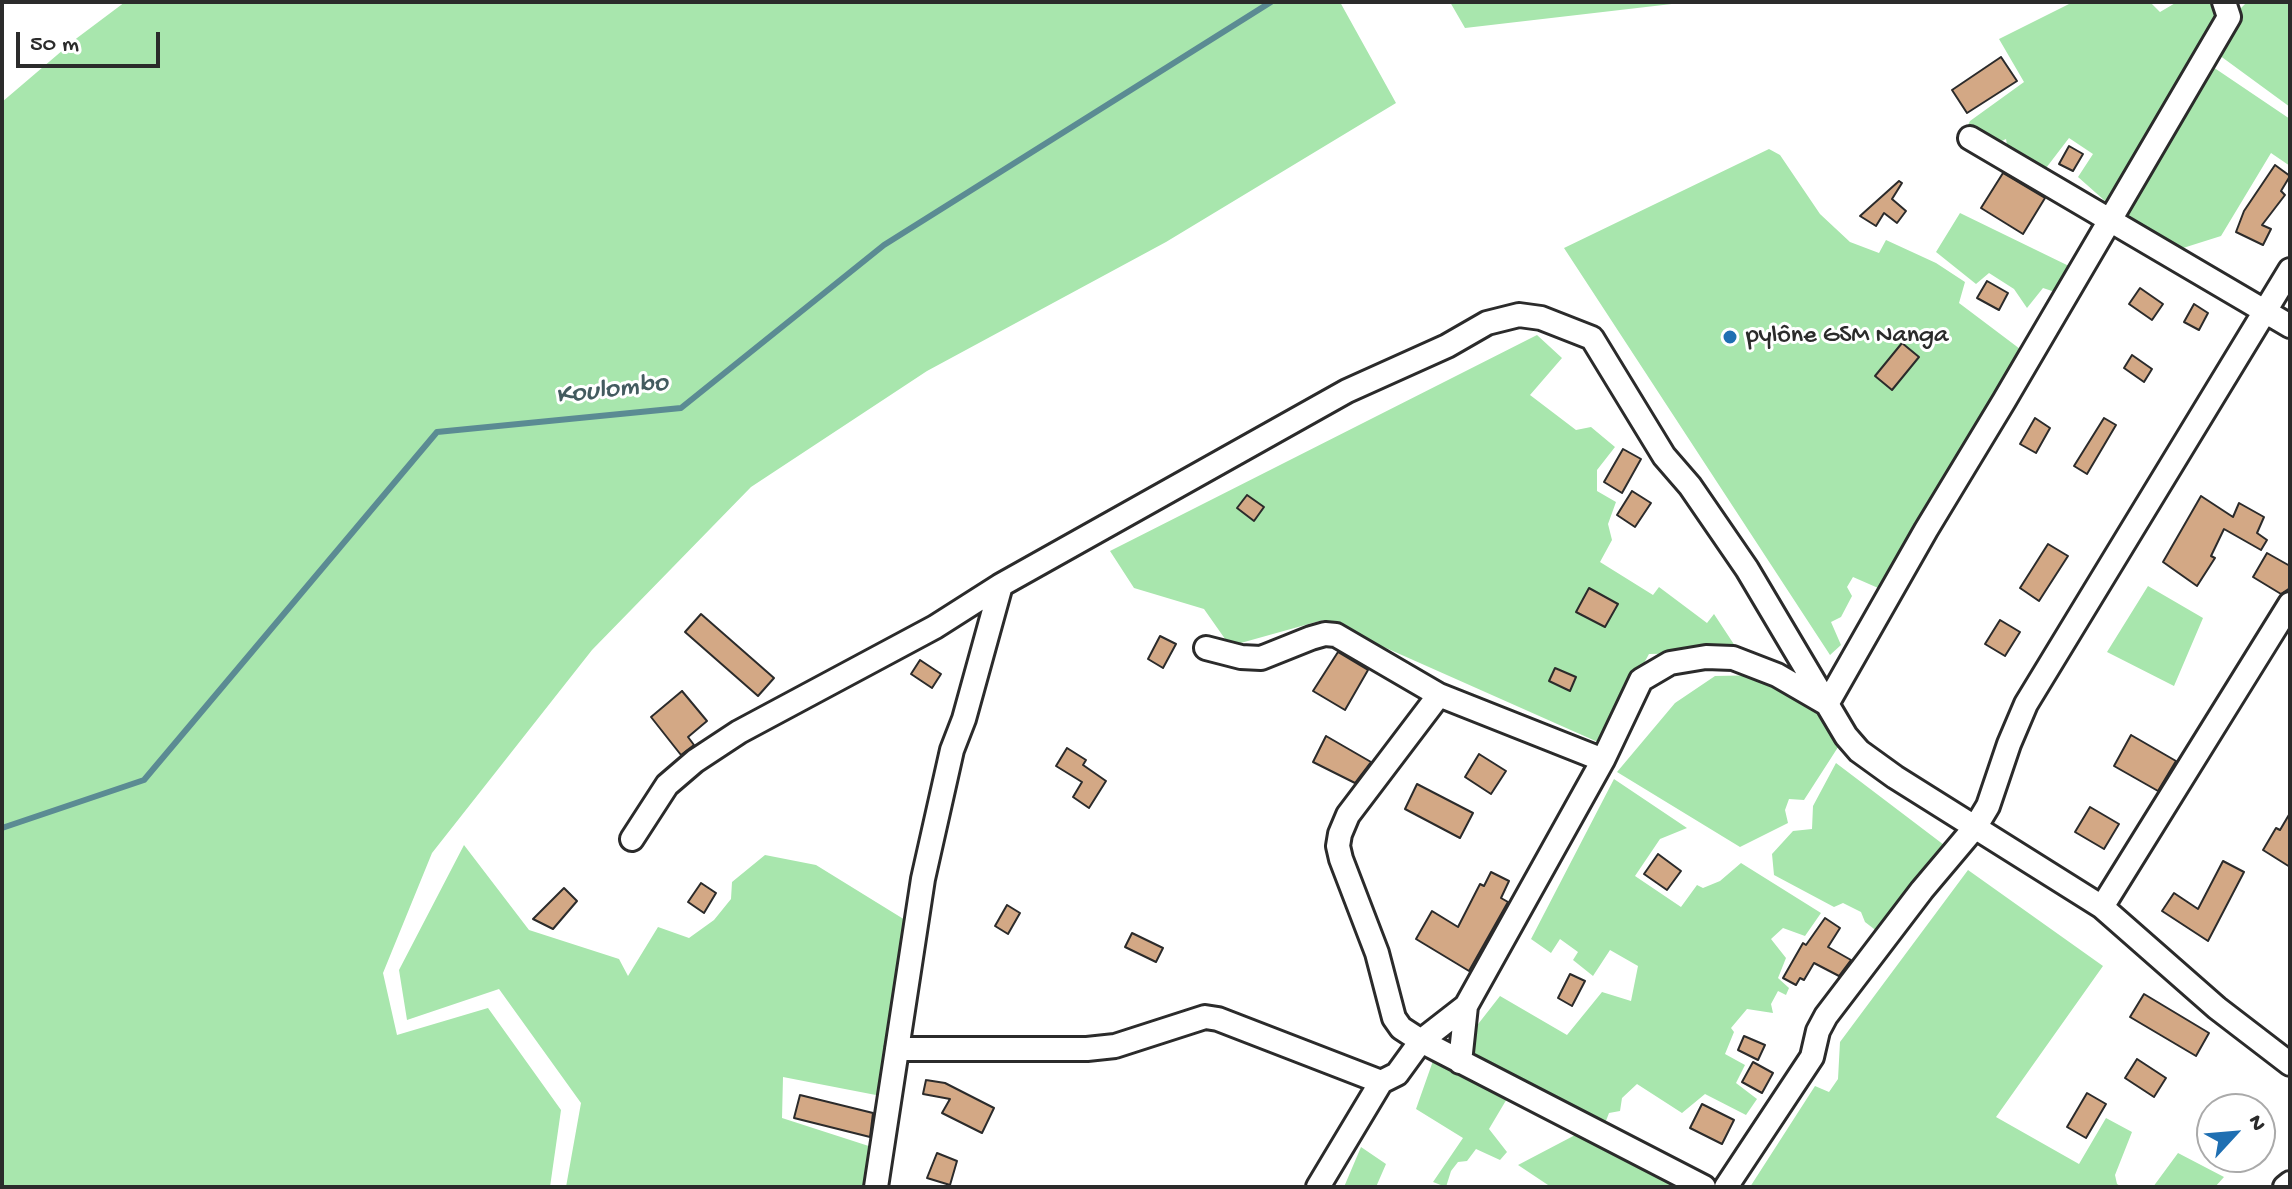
<!DOCTYPE html>
<meta charset="utf-8">
<style>
body{margin:0}
#map{position:relative;width:2292px;height:1189px;overflow:hidden;background:#fff;font-family:"Gochi Hand",sans-serif}
canvas{display:block}
.frame{position:absolute;inset:0;border:4px solid #2b2b2b;pointer-events:none}
.north{position:absolute;left:2196px;top:1093px;width:80px;height:80px;box-sizing:border-box;background:#fff;border:2px solid #aaa;border-radius:50%;rotate:64deg;font-size:22px;font-weight:700;line-height:32px;text-align:center;color:#2b2b2b}
.north::after{content:'';display:block;margin:auto;width:28px;height:36px;background:#1f6fb2;clip-path:polygon(50% 0,100% 100%,50% 72%,0 100%)}
.scale{position:absolute;left:16px;top:32px;width:144px;height:36px;box-sizing:border-box;border:4px solid #2b2b2b;border-top:0;padding-left:10px;font-size:24px;line-height:28px;white-space:nowrap;color:#2b2b2b;-webkit-text-stroke:6px #fff;paint-order:stroke}
</style>
<div id="map">
<canvas width="2292" height="1189"></canvas>
<div class="frame"></div>
<div class="north">N</div>
<div class="scale">50 m</div>
</div>
<script>
const context = document.querySelector('canvas').getContext('2d');
context.lineJoin = 'round';
function paint(path, color) { context.fillStyle = color; context.fill(path, 'evenodd'); }
const poly = rows => new Path2D(rows.map(r => 'M' + r).join(''));
function trace(path, color, width, dash) { context.strokeStyle = color; context.lineWidth = width; context.lineCap = dash ? 'butt' : 'round'; context.setLineDash(dash || []); context.stroke(path); }
function drawText(font, color, halo, rows, align = 'center') {
  context.font = font + ' "Gochi Hand",sans-serif'; context.lineWidth = 6; context.setLineDash([]); context.textBaseline = 'middle'; context.strokeStyle = halo; context.fillStyle = color; for (const [text, x, y, turn = 0] of rows) {
    context.save(); context.translate(x, y); context.rotate((+turn || 0) * Math.PI / 180); context.textAlign = isNaN(turn) ? turn : align; if (halo) context.strokeText(text, 0, 0); context.fillText(text, 0, 0); context.restore();
  }
}
const green = poly([
 [125,2,1340,2,1396,103,1166,242,927,371,751,487,592,650,432,853,383,973,397,1035,488,1008,561,1110,550,1187,2,1187,2,102,77,38],
 [1450,2,1689,2,1465,28],
 [2073,2,2150,2,2160,12,2177,2,2211,2,2223,19,2113,208,2078,177,2093,154,2069,138,2043,172,2026,164,2028,156,2008,150,2006,139,1993,145,1967,127,1970,121,2024,82,1999,39],
 [2247,2,2290,2,2290,107,2219,55,2241,8],
 [2210,65,2290,119,2290,166,2271,153,2221,236,2183,248,2123,214],
 [1769,149,1780,155,1820,214,1850,242,1879,253,1886,240,1936,263,1965,282,1959,303,2028,355,1885,591,1853,577,1847,587,1852,596,1841,617,1831,622,1841,645,1830,655,1564,248],
 [1960,213,2071,267,2061,294,2043,288,2027,308,2014,289,1989,273,1976,284,1936,252],
 [1537,335,1562,358,1530,395,1576,430,1591,427,1615,447,1597,470,1597,491,1616,502,1608,524,1612,540,1600,562,1653,595,1659,587,1707,623,1714,614,1739,652,1649,654,1600,743,1323,620,1230,646,1204,609,1134,588,1110,551],
 [2148,586,2203,618,2174,686,2107,652],
 [1765,675,1811,702,1842,741,1804,800,1789,799,1785,810,1788,823,1740,847,1617,772,1675,703,1715,676],
 [1836,763,1948,848,1878,932,1865,922,1861,912,1843,903,1834,907,1774,875,1772,854,1793,831,1812,829,1813,806],
 [1614,779,1687,828,1660,839,1635,876,1681,907,1697,885,1703,888,1720,881,1741,863,1821,913,1805,936,1783,928,1771,939,1786,958,1778,978,1789,988,1786,995,1778,991,1771,1004,1773,1013,1747,1009,1731,1028,1734,1032,1725,1054,1745,1065,1736,1083,1757,1099,1746,1115,1705,1094,1682,1113,1637,1084,1622,1098,1620,1111,1609,1113,1604,1126,1466,1058,1468,1037,1500,996,1567,1035,1602,992,1631,1001,1638,966,1610,950,1593,976,1573,960,1578,952,1560,939,1551,953,1531,939],
 [464,845,529,930,619,959,628,976,658,927,689,938,714,920,731,899,732,882,765,855,816,865,910,923,881,1096,783,1077,782,1118,878,1149,872,1187,566,1187,581,1103,499,989,407,1020,399,970],
 [1968,870,2103,966,1996,1117,2079,1164,2106,1118,2132,1132,2115,1175,2117,1184,2122,1187,1750,1187,1815,1086,1829,1092,1838,1079,1840,1042],
 [1434,1058,1508,1097,1489,1129,1507,1152,1500,1160,1476,1149,1467,1161,1458,1162,1451,1171,1446,1187,1433,1182,1463,1138,1416,1109],
 [1579,1133,1689,1187,1551,1187,1518,1165],
 [1361,1147,1386,1164,1376,1187,1344,1187],
 [2178,1153,2224,1177,2215,1187,2153,1187]
]);
const stream = poly([
 [2,828,144,780,437,432,681,408,884,245,1271,2]
]);
const building = poly([
 [2001,57,2017,81,1967,113,1952,90,2001,57],
 [2069,146,2083,154,2073,171,2059,164,2069,146],
 [2275,165,2290,176,2281,191,2285,195,2262,225,2271,229,2263,245,2236,232,2244,211,2275,165],
 [2003,173,2045,198,2023,234,1981,208,2003,173],
 [1899,181,1902,183,1892,199,1906,211,1897,223,1884,213,1876,226,1860,216,1899,181],
 [1987,281,2008,293,1999,310,1977,298,1987,281],
 [2140,288,2163,304,2152,320,2129,304,2140,288],
 [2194,304,2208,313,2199,330,2184,322,2194,304],
 [1902,343,1919,357,1892,390,1875,376,1902,343],
 [2132,355,2152,369,2144,382,2124,368,2132,355],
 [2035,418,2050,428,2036,453,2020,444,2035,418],
 [2104,418,2116,425,2087,474,2074,466,2104,418],
 [1623,449,1641,459,1622,493,1604,482,1623,449],
 [1632,491,1651,503,1635,527,1617,515,1632,491],
 [1247,495,1264,507,1254,521,1237,508,1247,495],
 [2201,496,2233,517,2239,503,2264,517,2257,533,2267,540,2261,550,2224,529,2211,556,2215,558,2197,586,2163,562,2201,496],
 [2048,544,2068,556,2039,601,2020,588,2048,544],
 [2267,553,2290,566,2290,588,2281,594,2253,577,2267,553],
 [1589,588,1618,604,1605,627,1576,612,1589,588],
 [701,614,774,678,758,696,685,632,701,614],
 [2000,620,2020,632,2005,656,1985,644,2000,620],
 [1160,636,1176,644,1163,668,1148,659,1160,636],
 [1338,652,1368,670,1345,710,1313,691,1338,652],
 [920,660,941,674,932,688,911,674,920,660],
 [1555,668,1576,677,1570,691,1549,681,1555,668],
 [682,691,707,721,688,737,694,745,681,755,651,717,682,691],
 [2131,735,2176,761,2158,791,2114,766,2131,735],
 [1326,736,1371,762,1355,783,1313,762,1326,736],
 [1067,748,1086,760,1083,765,1106,781,1089,808,1073,797,1082,782,1056,766,1067,748],
 [1479,754,1506,771,1491,794,1465,777,1479,754],
 [1417,784,1473,813,1460,838,1405,809,1417,784],
 [2090,807,2119,824,2104,849,2075,832,2090,807],
 [2290,813,2290,867,2263,850,2276,828,2280,830,2290,813],
 [1658,854,1681,871,1667,890,1644,874,1658,854],
 [2223,861,2244,872,2208,941,2162,911,2174,893,2198,909,2223,861],
 [1491,872,1509,881,1501,898,1508,902,1469,971,1416,939,1432,911,1458,927,1480,884,1484,886,1491,872],
 [701,883,716,893,704,913,688,902,701,883],
 [564,888,577,901,553,929,533,919,564,888],
 [1007,905,1020,913,1008,934,995,926,1007,905],
 [1825,918,1840,928,1828,947,1851,960,1839,976,1814,963,1804,980,1800,978,1796,985,1783,978,1803,943,1806,945,1825,918],
 [1132,933,1163,948,1156,962,1125,947,1132,933],
 [1570,974,1585,981,1572,1006,1558,998,1570,974],
 [2144,994,2209,1033,2196,1056,2130,1017,2144,994],
 [1744,1036,1765,1045,1758,1060,1738,1050,1744,1036],
 [2137,1059,2166,1078,2154,1097,2125,1078,2137,1059],
 [1753,1062,1773,1073,1762,1093,1742,1082,1753,1062],
 [926,1080,945,1083,994,1108,982,1133,942,1113,950,1099,923,1094,926,1080],
 [2087,1093,2106,1104,2086,1138,2067,1127,2087,1093],
 [800,1095,873,1113,870,1137,794,1118,800,1095],
 [1702,1104,1734,1120,1722,1144,1690,1128,1702,1104],
 [937,1153,957,1161,950,1185,927,1178,937,1153]
]);
const minor = poly([
 [1970,138,2290,326],
 [1206,648,1241,657,1261,658,1311,638,1325,634,1336,635,1439,695],
 [1603,760,1439,695,1348,815,1340,834,1338,846,1341,859,1377,953,1394,1018,1401,1028,1421,1041,1704,1187],
 [632,839,667,785,695,761,739,732,935,627,1001,585,1347,391,1447,346,1487,323,1519,315,1541,318,1592,338,1664,456,1690,486,1747,569,1846,736,1859,751,1895,777,2102,907,2217,1008,2290,1064],
 [2102,907,2290,604],
 [897,1049,1087,1049,1115,1046,1205,1017,1218,1019,1381,1082],
 [1460,1062,1466,1006],
 [876,1187,923,879,952,750,964,719,1001,585],
 [1318,1187,1381,1082,1397,1074,1421,1041,1466,1006,1603,760,1641,680,1670,663,1706,657,1733,658,1777,675,1827,704,1926,530,2004,401,2229,17,2224,2],
 [1726,1187,1812,1057,1818,1031,1826,1016,1922,890,1976,826,1988,806,2009,744,2026,704,2290,270],
 [2285,1187,2290,1183]
]);
const markers = [
 [1730,337,8,"#1f6fb2"]
];
const poiNames = [
 ["pylône GSM Nanga",1746,337]
];
const waterNames = [
 ["Koulombo",612,391,-7]
];
paint(green, '#a8e6ad');
trace(stream, '#5b8b93', 6);
paint(building, '#d3a885');
trace(building, '#2b2b2b', 2);
trace(minor, '#2b2b2b', 28);
trace(minor, '#fff', 22);
for (const [x, y, r, color] of markers) { const dot = new Path2D(); dot.arc(x, y, r, 0, 2 * Math.PI); context.fillStyle = color; context.fill(dot); trace(dot, '#fff', 3); }
drawText('26px', '#2b2b2b', '#fff', poiNames, 'left');
drawText('italic 28px', '#435b5f', '#fff', waterNames);
</script>
